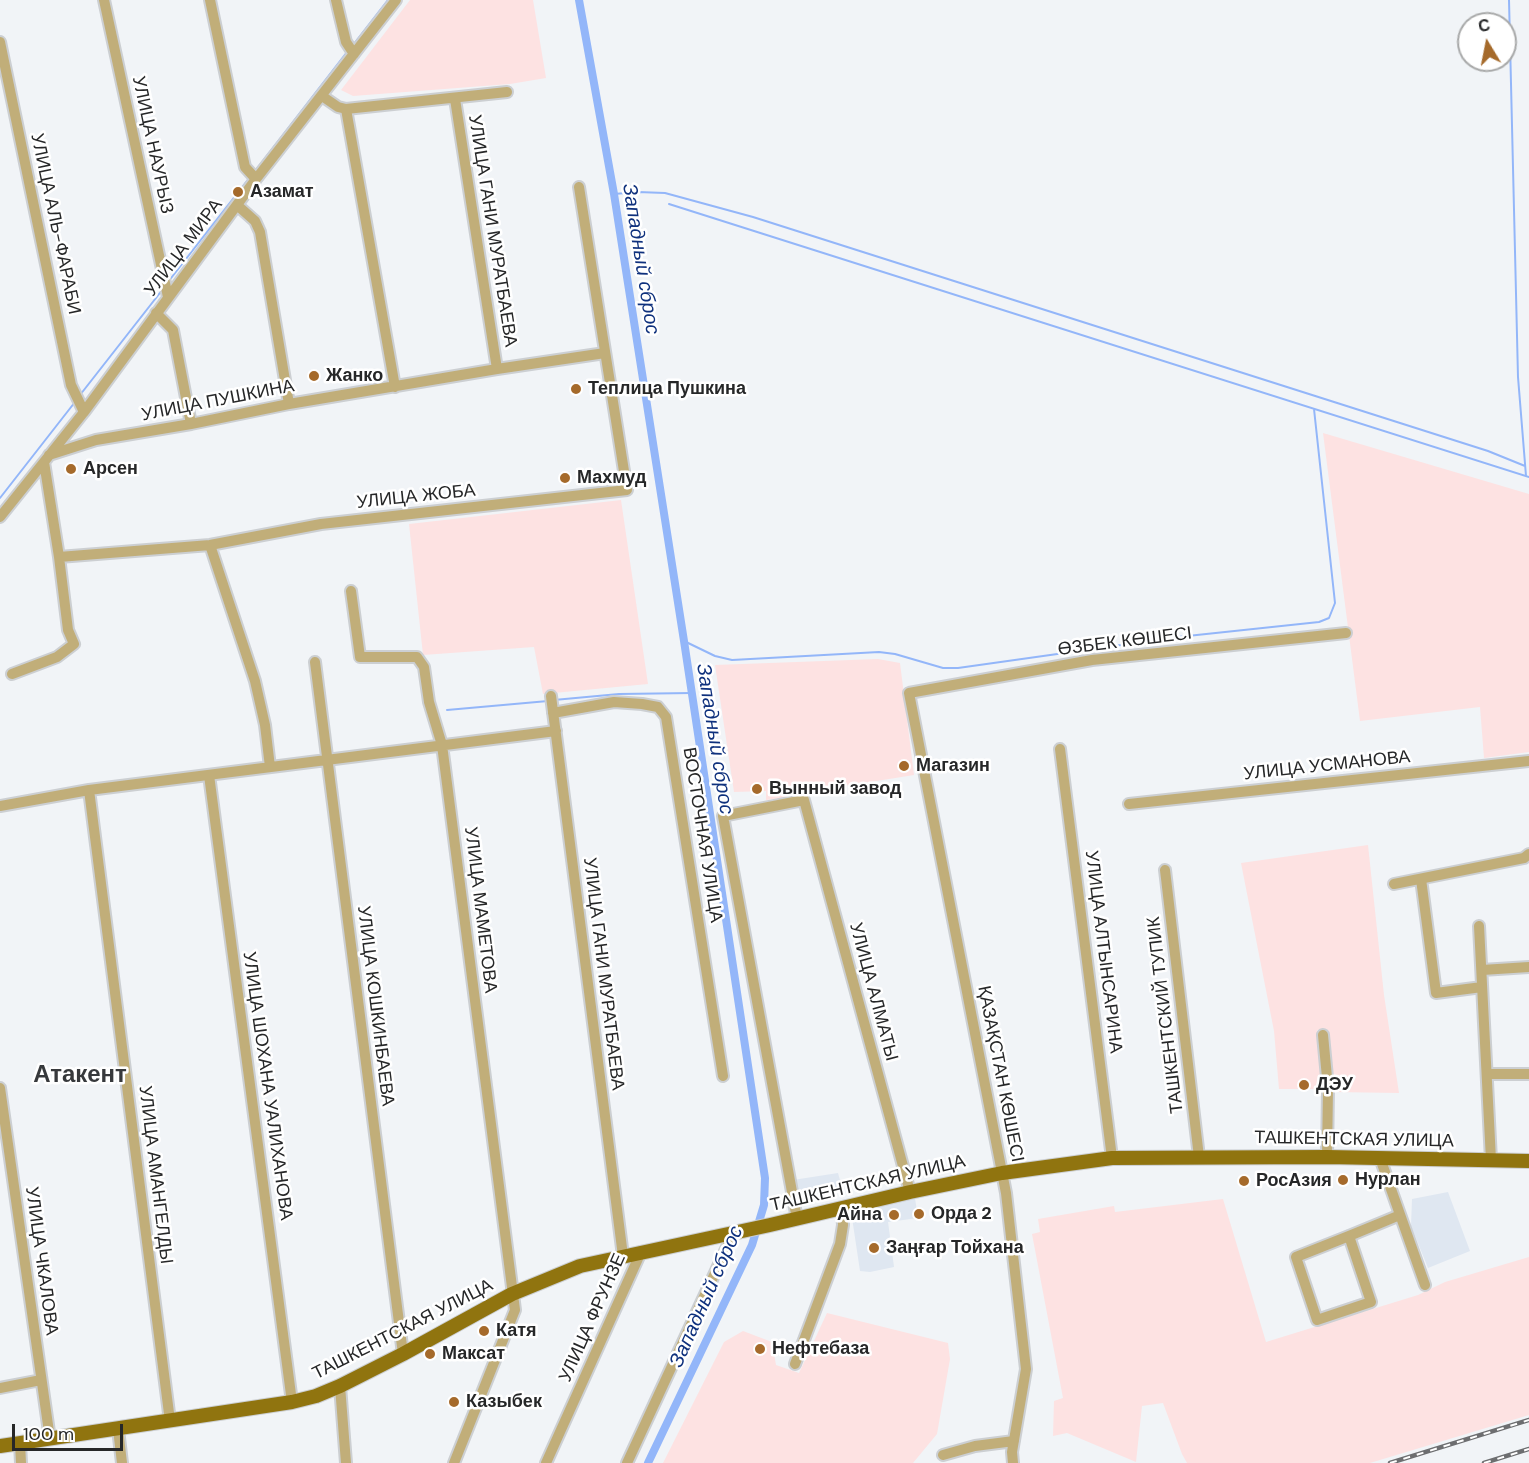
<!DOCTYPE html>
<meta charset="utf-8">
<style>
body{margin:0}
#map{position:relative;width:1529px;height:1463px;overflow:hidden;background:#f1f4f7;font-family:"DM Sans",sans-serif}
canvas{display:block}
.north{position:absolute;left:1457px;top:12px;width:60px;height:60px;box-sizing:border-box;background:#fff;border:2px solid #a8a9a9;border-radius:50%;rotate:350deg;font-size:16px;font-weight:700;line-height:24px;text-align:center;color:#262728}
.north::after{content:'';display:block;margin:auto;width:21px;height:27px;background:#a56a2b;clip-path:polygon(50% 0,100% 100%,50% 72%,0 100%)}
.scale{position:absolute;left:12px;top:1424px;width:111px;height:27px;box-sizing:border-box;border:3px solid #262728;border-top:0;padding-left:8px;font-size:18px;line-height:21px;white-space:nowrap;color:#262728;-webkit-text-stroke:4px #fff;paint-order:stroke}
</style>
<div id="map">
<canvas width="1529" height="1463"></canvas>
<div class="north">С</div>
<div class="scale">100 m</div>
</div>
<script>
const context = document.querySelector('canvas').getContext('2d');
context.lineJoin = 'round';
function paint(path, color) { context.fillStyle = color; context.fill(path, 'evenodd'); }
const poly = rows => new Path2D(rows.map(r => 'M' + r).join(''));
function trace(path, color, width, dash) { context.strokeStyle = color; context.lineWidth = width; context.lineCap = dash ? 'butt' : 'round'; context.setLineDash(dash || []); context.stroke(path); }
function drawText(font, color, halo, rows, align = 'center') {
  context.font = font + ' "DM Sans",sans-serif'; context.lineWidth = 5; context.setLineDash([]); context.textBaseline = 'middle'; context.strokeStyle = halo; context.fillStyle = color; for (const [text, x, y, turn = 0] of rows) {
    context.save(); context.translate(x, y); context.rotate((+turn || 0) * Math.PI / 180); context.textAlign = isNaN(turn) ? turn : align; if (halo) context.strokeText(text, 0, 0); context.fillText(text, 0, 0); context.restore();
  }
}
const built = poly([
 [838,1173,843,1191,797,1202,793,1180],
 [1448,1192,1470,1251,1428,1268,1411,1226,1412,1199],
 [915,1198,918,1218,888,1222,894,1267,870,1272,860,1271,851,1211]
]);
const industrial = poly([
 [410,0,533,0,546,78,510,84,353,96,341,90],
 [1323,433,1529,494,1529,752,1484,758,1480,707,1360,721],
 [621,500,648,684,543,694,534,647,423,655,409,524],
 [878,659,900,663,914,775,852,785,821,786,811,794,766,800,766,791,734,792,715,665],
 [1368,845,1384,995,1399,1093,1333,1092,1327,1029,1317,1030,1322,1089,1279,1089,1274,1031,1241,863],
 [1223,1199,1266,1342,1418,1295,1445,1282,1529,1257,1529,1415,1370,1463,1187,1463,1182,1454,1163,1403,1142,1406,1136,1462,1067,1433,1053,1436,1054,1401,1063,1398,1032,1234,1040,1232,1038,1219,1114,1206,1115,1212],
 [827,1313,948,1343,950,1359,937,1434,913,1463,663,1463,724,1342,743,1331,772,1342,776,1365,799,1373]
]);
const stream = poly([
 [1509,0,1518,377,1526,476],
 [353,45,388,0],
 [255,171,347,52],
 [614,194,638,192,665,193,753,217,1488,451,1525,466],
 [669,204,1529,477],
 [168,282,250,177],
 [80,395,163,289],
 [0,498,75,402],
 [684,641,715,656,732,660,879,652,895,654,943,668,958,668,1178,637,1319,622,1329,618,1335,603,1314,409],
 [554,700,619,694,692,693],
 [447,710,548,701]
]);
const canal = poly([
 [579,0,614,194,684,641,765,1178,764,1205,752,1245,648,1463]
]);
const minor = poly([
 [104,0,168,297],
 [210,0,245,167,256,179],
 [336,0,346,42,354,54],
 [0,42,71,385,84,412],
 [322,96,338,107,346,109,507,92],
 [455,99,497,369],
 [346,109,395,387],
 [237,205,255,221,260,232,289,404],
 [156,313,173,330,191,424],
 [49,455,96,440,191,424,289,404,497,369,605,353],
 [44,462,59,557,210,545,321,524,627,490,579,187],
 [0,517,84,412,256,179,396,0],
 [210,545,255,681,265,725,270,767],
 [351,591,360,657,417,657,424,667,429,702,442,745,515,1310,454,1463],
 [315,662,403,1354],
 [12,674,57,657,74,644,68,630,59,557],
 [551,696,623,1256],
 [553,713,614,702,642,704,658,707,666,717,723,1076],
 [1060,749,1112,1158],
 [209,775,292,1402],
 [89,790,170,1421],
 [1129,804,1529,761],
 [0,806,89,790,556,731],
 [1165,870,1199,1157],
 [1421,879,1436,993,1482,987],
 [1394,884,1524,858,1529,854],
 [1479,926,1491,1160],
 [1482,970,1529,967],
 [1323,1035,1328,1088,1327,1157],
 [1487,1074,1529,1074],
 [0,1088,50,1439],
 [1380,1158,1425,1285],
 [797,1219,723,816,804,800,910,1192],
 [1349,1236,1371,1302,1317,1320,1296,1257,1349,1236,1400,1215],
 [795,1364,840,1244,843,1225,842,1208],
 [340,1386,346,1463],
 [0,1388,41,1380],
 [118,1429,122,1463],
 [20,1443,21,1463],
 [943,1455,975,1446,1014,1441],
 [546,1463,641,1252],
 [627,1463,734,1232],
 [1013,1463,1012,1452,1026,1369,1006,1193,909,693,1092,660,1346,633]
]);
const major = poly([
 [0,1446,292,1402,316,1396,340,1386,403,1354,512,1294,580,1266,770,1225,910,1192,1002,1173,1112,1158,1327,1157,1529,1161]
]);
const rail = poly([
 [1390,1463,1529,1420],
 [1484,1463,1529,1449]
]);
const markers = [
 [238,192,6,"#a56a2b"],
 [314,376,6,"#a56a2b"],
 [576,389,6,"#a56a2b"],
 [71,469,6,"#a56a2b"],
 [565,478,6,"#a56a2b"],
 [904,766,6,"#a56a2b"],
 [757,789,6,"#a56a2b"],
 [1304,1085,6,"#a56a2b"],
 [1343,1180,6,"#a56a2b"],
 [1244,1181,6,"#a56a2b"],
 [919,1214,6,"#a56a2b"],
 [894,1215,6,"#a56a2b"],
 [874,1248,6,"#a56a2b"],
 [484,1331,6,"#a56a2b"],
 [760,1349,6,"#a56a2b"],
 [430,1354,6,"#a56a2b"],
 [454,1402,6,"#a56a2b"]
];
const streetNames = [
 ["УЛИЦА НАУРЫЗ",152,145,78],
 ["УЛИЦА АЛЬ-ФАРАБИ",55,224,78],
 ["УЛИЦА ГАНИ МУРАТБАЕВА",492,231,81],
 ["УЛИЦА МИРА",184,248,-53],
 ["УЛИЦА ПУШКИНА",218,401,-11],
 ["УЛИЦА ЖОБА",416,497,-6],
 ["ӨЗБЕК КӨШЕСІ",1125,642,-7],
 ["УЛИЦА УСМАНОВА",1327,766,-6],
 ["ВОСТОЧНАЯ УЛИЦА",702,835,81],
 ["УЛИЦА МАМЕТОВА",480,910,83],
 ["УЛИЦА АЛТЫНСАРИНА",1103,952,83],
 ["УЛИЦА ГАНИ МУРАТБАЕВА",603,974,83],
 ["УЛИЦА АЛМАТЫ",873,992,75],
 ["УЛИЦА КОШКИНБАЕВА",375,1006,83],
 ["ТАШКЕНТСКИЙ ТУПИК",1166,1015,-97],
 ["ҚАЗАҚСТАН КӨШЕСІ",1000,1074,79],
 ["УЛИЦА ШОХАНА УАЛИХАНОВА",267,1086,82],
 ["ТАШКЕНТСКАЯ УЛИЦА",1354,1140,1],
 ["УЛИЦА АМАНГЕЛДЫ",155,1175,83],
 ["ТАШКЕНТСКАЯ УЛИЦА",868,1184,-13],
 ["УЛИЦА ЧКАЛОВА",41,1261,82],
 ["УЛИЦА ФРУНЗЕ",593,1318,-66],
 ["ТАШКЕНТСКАЯ УЛИЦА",403,1330,-27]
];
const poiNames = [
 ["Азамат",250,192],
 ["Жанко",326,376],
 ["Теплица Пушкина",588,389],
 ["Арсен",83,469],
 ["Махмуд",577,478],
 ["Магазин",916,766],
 ["Вынный завод",769,789],
 ["ДЭУ",1316,1085],
 ["Нурлан",1355,1180],
 ["РосАзия",1256,1181],
 ["Орда 2",931,1214],
 ["Айна",882,1215,"right"],
 ["Заңғар Тойхана",886,1248],
 ["Катя",496,1331],
 ["Нефтебаза",772,1349],
 ["Максат",442,1354],
 ["Казыбек",466,1402]
];
const waterNames = [
 ["Западный сброс",640,259,81],
 ["Западный сброс",714,739,81],
 ["Западный сброс",707,1297,-66]
];
const districtNames = [
 ["Атакент",80,1076]
];
paint(built, '#dfe7f1');
paint(industrial, '#fde2e2');
trace(stream, '#93b6f9', 2);
trace(canal, '#93b6f9', 8);
trace(minor, '#cccfd2', 14);
trace(major, '#cccfd2', 16);
trace(minor, '#c1ae79', 10);
trace(major, '#90740f', 14);
trace(rail, '#6d6e70', 4.5);
trace(rail, '#fff', 2, [7]);
for (const [x, y, r, color] of markers) { const dot = new Path2D(); dot.arc(x, y, r, 0, 2 * Math.PI); context.fillStyle = color; context.fill(dot); trace(dot, '#fff', 2); }
drawText('18px', '#262728', '#fff', streetNames);
drawText('bold 18px', '#262728', '#fff', poiNames, 'left');
drawText('italic 20px', '#0f317d', '#fff', waterNames);
drawText('bold 24px', '#37393c', '#fff', districtNames);
</script>
